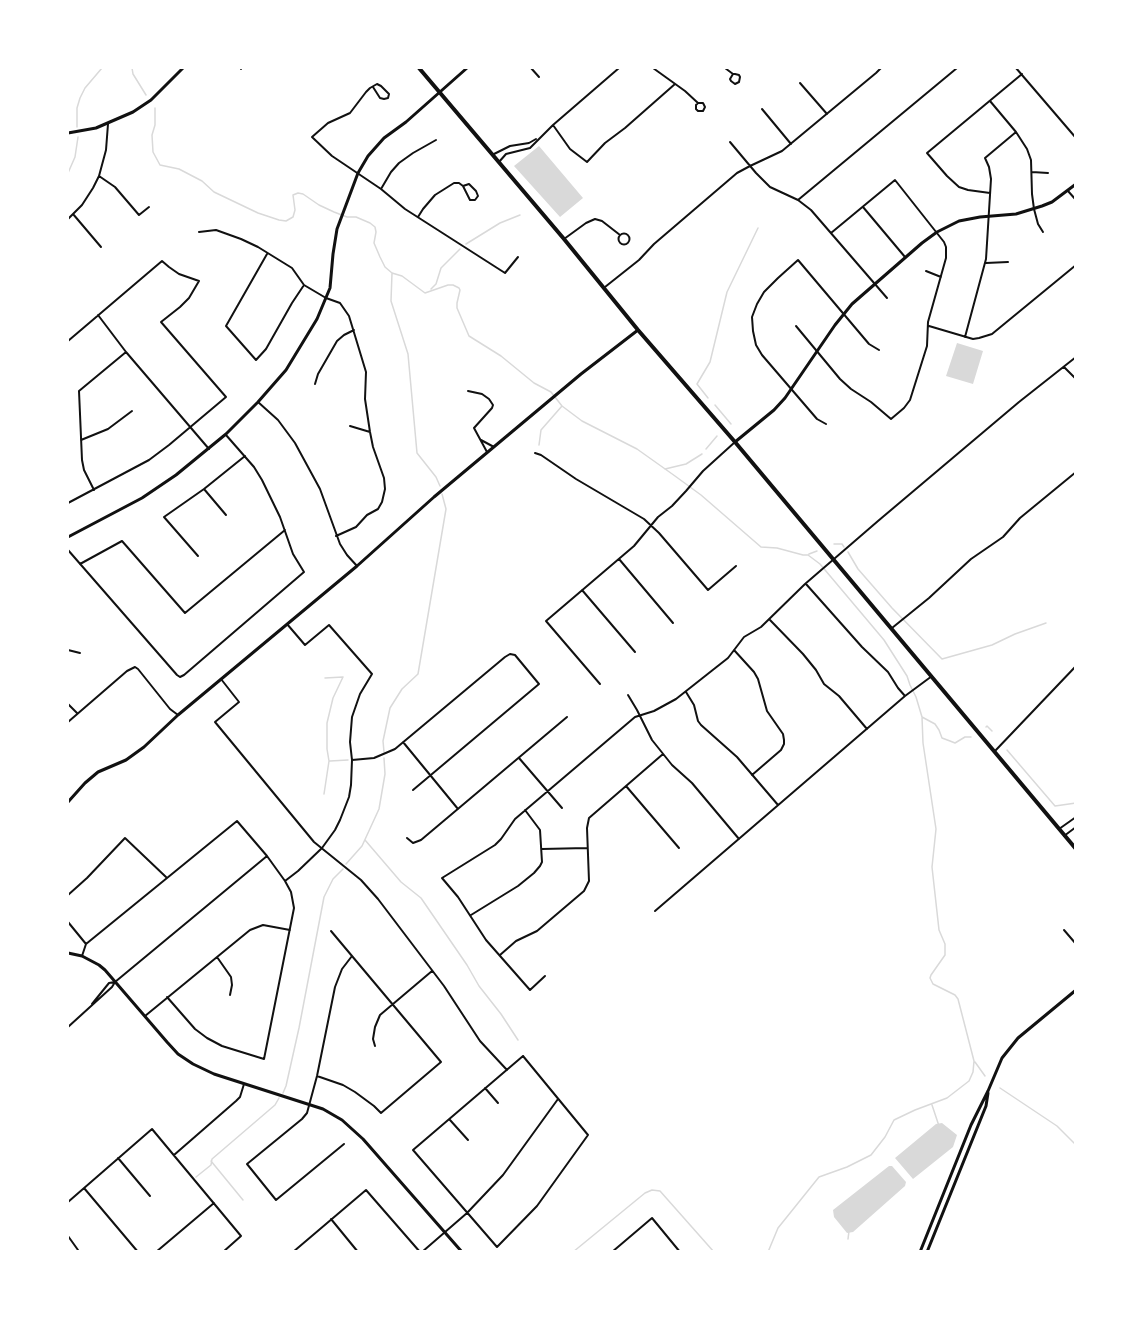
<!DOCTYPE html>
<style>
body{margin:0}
#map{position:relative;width:1143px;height:1319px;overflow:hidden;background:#fff;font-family:"PT Sans Narrow",sans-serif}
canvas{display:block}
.frame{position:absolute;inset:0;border:69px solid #fff;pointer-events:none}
</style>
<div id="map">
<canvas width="1143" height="1319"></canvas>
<div class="frame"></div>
</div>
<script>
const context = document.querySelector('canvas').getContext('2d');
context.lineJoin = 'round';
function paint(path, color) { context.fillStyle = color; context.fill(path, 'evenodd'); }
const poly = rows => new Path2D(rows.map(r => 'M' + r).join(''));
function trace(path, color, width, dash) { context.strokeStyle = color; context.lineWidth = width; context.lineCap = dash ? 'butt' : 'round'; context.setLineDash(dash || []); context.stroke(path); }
const water = poly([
 [539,146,583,198,560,217,514,166],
 [957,343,983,351,973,384,946,376],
 [942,1123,957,1135,953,1147,913,1179,895,1158,936,1124],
 [889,1166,892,1166,906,1182,905,1186,853,1232,847,1233,834,1217,833,1210]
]);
const stream = poly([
 [132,68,133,74,146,95],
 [155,108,155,125,152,135,153,152,160,165,179,169,202,181,214,192,258,213,279,220,286,221,293,217,295,210,293,195,298,193,303,194,319,205,334,212,347,217,356,217,370,223,375,227,376,232,374,243,380,257,385,267,392,273,402,276,425,293,448,285,453,285,459,288,460,290,457,303,457,308,469,336,501,356,534,383,551,392,562,406,582,421,637,449,675,476,701,495,761,547,777,548,803,555,808,555,820,564,884,640,907,676,910,685,916,697,922,717,923,743,936,829,932,867,939,930,945,944,945,955,931,975,930,978,933,984,955,995,958,999,974,1061,973,1072,969,1081,947,1098,915,1110,894,1120,885,1137,871,1155,847,1167,819,1177,778,1228,768,1252],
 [77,127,77,108,80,98,85,88,102,68],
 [68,173,75,157,78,137],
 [466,244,500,223,520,215],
 [392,273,391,301,408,354,417,453,436,477,440,486],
 [431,289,436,284,441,268,460,249],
 [708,398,697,384,710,362,727,292,758,228],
 [715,405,731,424],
 [539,445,541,430,562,406],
 [706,449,717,436],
 [665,469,686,464,702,454],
 [834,544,842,544,844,547],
 [848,552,858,569,892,608,942,659,992,645,1015,634,1046,623],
 [809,554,817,551],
 [922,717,935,724,939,730,942,738,950,741,955,743,965,737,971,737],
 [986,727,987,726,992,731],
 [1007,750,1055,806,1076,803],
 [384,752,383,741,390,708,402,689,418,674,446,509,442,494],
 [330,761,348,760],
 [324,794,329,761,327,749,327,723,333,698,343,677,325,678],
 [365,840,401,882,421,898,467,965,479,986,501,1014,518,1040],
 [346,864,362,846,379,809,385,774,384,758],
 [975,1062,985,1076],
 [1000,1088,1057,1126,1076,1145],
 [283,1093,286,1086,299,1028,324,897,333,879,343,869],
 [932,1105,939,1126],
 [211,1161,243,1200],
 [196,1177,211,1165,212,1159,275,1105,279,1098],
 [848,1239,849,1231],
 [573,1252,645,1193,652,1190,660,1191,714,1252]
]);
const minor = poly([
 [241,68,241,69],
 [531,68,539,77],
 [653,68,685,91,698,103,703,103,705,107,703,111,698,111,696,109,696,105,698,103],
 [725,68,733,74,735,74,739,75,740,77,739,82,735,84,731,81,730,79,733,74],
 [1016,68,1076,138],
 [800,83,827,114],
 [373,87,380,98,384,99,388,98,389,94,381,86,377,84,370,88,366,92,350,113,328,123,312,137,332,156,381,189,405,209,505,273,518,257],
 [990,101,1016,132,1027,149,1031,160,1032,194,1034,209,1038,224,1043,232],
 [762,109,791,144],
 [553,125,570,149,587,162,605,143,625,128,675,84],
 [730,142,756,173,770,187,798,200,811,210,887,298],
 [494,154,510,146,529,143,536,139],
 [499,162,506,154,530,148,553,125,619,68],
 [1032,172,1048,173],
 [99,176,115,187,139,215,149,207],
 [381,189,391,172,399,163,413,153,436,140],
 [1068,191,1076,200],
 [990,193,968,190,959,187,947,176,927,153,1022,74],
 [798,200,957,68],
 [863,207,905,257],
 [73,214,101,247],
 [418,217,423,209,435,195,454,183,459,183,463,186,470,200,475,200,478,196,476,191,469,184,463,186],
 [68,219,82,205,93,188,99,176,106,150,108,124],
 [199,232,216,230,241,239,258,247,292,268,304,285,326,298,340,303,349,316,366,372,365,399,370,432,373,447,384,478,385,489,382,502,378,509,367,515,356,527,336,536],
 '618.5 239a5.5 5.5 0 1 1 11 0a5.5 5.5 0 1 1-11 0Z',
 [564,239,586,223,595,219,602,221,620,235],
 [267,254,226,326,256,360,266,349,292,303,304,285],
 [986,263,1008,262],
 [926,271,941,277],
 [605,287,639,260,654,244,737,173,750,166,782,151,876,73,881,68],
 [98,315,126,352,209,449],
 [796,326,840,379,851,389,871,402,891,419,904,408,910,400,927,346,928,322,946,258,946,247,944,242,895,180,831,233],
 [929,326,973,339,979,338,992,334,1076,265],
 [965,337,986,259,991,179,989,167,985,158,1016,132],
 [68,341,162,261,169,267,179,274,199,281,189,298,180,307,161,322,226,397,169,445,149,460,68,503],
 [1064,367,1076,379],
 [315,384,318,374,337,341,344,335,354,330],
 [468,391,482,394,489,399,493,405,492,408,474,428,487,452],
 [258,402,278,420,295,443,320,489,340,544,347,555,357,566],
 [826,424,817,419,762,355,756,345,753,331,752,317,757,304,764,292,778,278,798,260,869,344,879,350],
 [350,426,370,432],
 [81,440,108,429,132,411],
 [481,440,494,447],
 [535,453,541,455,576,479,644,519,659,533,708,590,736,566],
 [204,489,226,515],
 [94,490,84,470,82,460,79,391,126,352],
 [68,550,177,675,180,677,184,675,304,572,293,554,280,517,262,480,254,467,226,435],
 [198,556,164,517,204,489,245,456],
 [619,559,673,623],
 [80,564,122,541,185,613,285,530],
 [806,584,862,647,888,672,898,688,905,696],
 [582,590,635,652],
 [770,620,803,654,816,670,824,684,839,696,867,729],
 [892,628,929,598,971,559,1003,537,1020,518,1076,472],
 [68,650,80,653],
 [734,650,754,672,758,679,767,711,783,734,784,740,784,744,781,750,752,775],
 [221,679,239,702,215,722,314,842,361,880,378,899,444,986,480,1041,507,1070],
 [600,684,546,621,634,546,658,517,672,506,686,491,703,471,735,442],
 [686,692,694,705,698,721,701,725,737,757,778,805],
 [628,695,637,710,652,740,672,765,692,783,739,839],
 [68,704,77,713],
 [68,722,127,671,135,667,138,669,170,709,178,715],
 [403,742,458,809],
 [995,751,1076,666],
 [519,758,562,808],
 [352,760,374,758,395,749,505,657,510,654,515,655,539,684,413,790],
 [626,786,679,848],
 [1059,829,1076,817],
 [1064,836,1076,827],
 [407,838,413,843,421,840,567,717],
 [542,849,587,848],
 [285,881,298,871,322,848,335,830,340,820,349,797,351,785,352,760,350,742,352,717,360,694,372,674,329,625,305,645,287,624],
 [68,895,87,878,125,838,166,877],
 [655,911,905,696,932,676],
 [471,915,518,886,534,873,540,866,542,862,540,830,525,810],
 [68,922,86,944],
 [1064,930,1076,944],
 [500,955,516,941,537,931,584,891,589,881,587,828,589,818,663,754],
 [82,956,86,944,237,821,267,856,285,881,291,892,294,908,264,1059,222,1046,207,1038,195,1029,167,997],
 [217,957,231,977,232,985,230,995],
 [545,976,530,990,486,940,458,897,442,878,495,845,501,839,515,819,635,717,654,711,676,699,714,669,728,658,744,637,761,627,805,584,878,521,1019,402,1076,357],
 [92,1004,109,983,115,982,267,856],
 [145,1016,250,930,263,925,290,930],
 [68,1027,112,987,115,982],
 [375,1046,373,1039,375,1027,380,1015,432,971],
 [523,1056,588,1135,537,1206,497,1247,413,1150,523,1056],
 [317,1076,343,1085,355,1092,374,1106,381,1113,441,1062,331,931],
 [485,1088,498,1103],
 [450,1120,468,1140],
 [344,1144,276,1200,247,1164,302,1119,307,1113,317,1076,335,987,342,969,352,956],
 [174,1155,236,1101,240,1097,244,1084],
 [118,1158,150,1196],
 [84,1188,138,1252],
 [68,1202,152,1129,241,1236,223,1252],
 [331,1219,358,1252],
 [68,1236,78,1250,76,1252],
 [156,1252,214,1203],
 [293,1252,366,1190,420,1252],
 [422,1252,467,1213,503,1175,558,1099],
 [612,1252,652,1218,680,1252]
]);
const tertiary = poly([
 [68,133,96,128,133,112,151,100,183,68],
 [735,442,774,410,785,398,835,325,852,304,922,243,937,232,959,221,980,217,1016,214,1042,206,1052,202,1076,184],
 [68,537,142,498,176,475,226,434,258,402,286,370,317,319,330,288,333,254,337,229,358,173,368,156,384,138,406,122,467,68],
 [68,802,85,783,98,772,126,760,144,747,178,715,357,566,434,497,581,374,638,330],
 [920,1252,971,1125,988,1091,1002,1058,1018,1038,1076,990],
 [927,1252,986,1106,988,1093]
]);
const secondary = poly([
 [68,953,82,956,99,965,105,970,167,1042,178,1054,193,1064,214,1074,323,1109,342,1120,363,1139,462,1252]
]);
const primary = poly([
 [419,68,564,239,638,330,735,442,1076,849]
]);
paint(water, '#d9d9d9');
trace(stream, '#d9d9d9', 1.5);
trace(minor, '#111', 2);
trace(tertiary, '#111', 3);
trace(secondary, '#111', 3);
trace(primary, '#111', 4);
</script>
